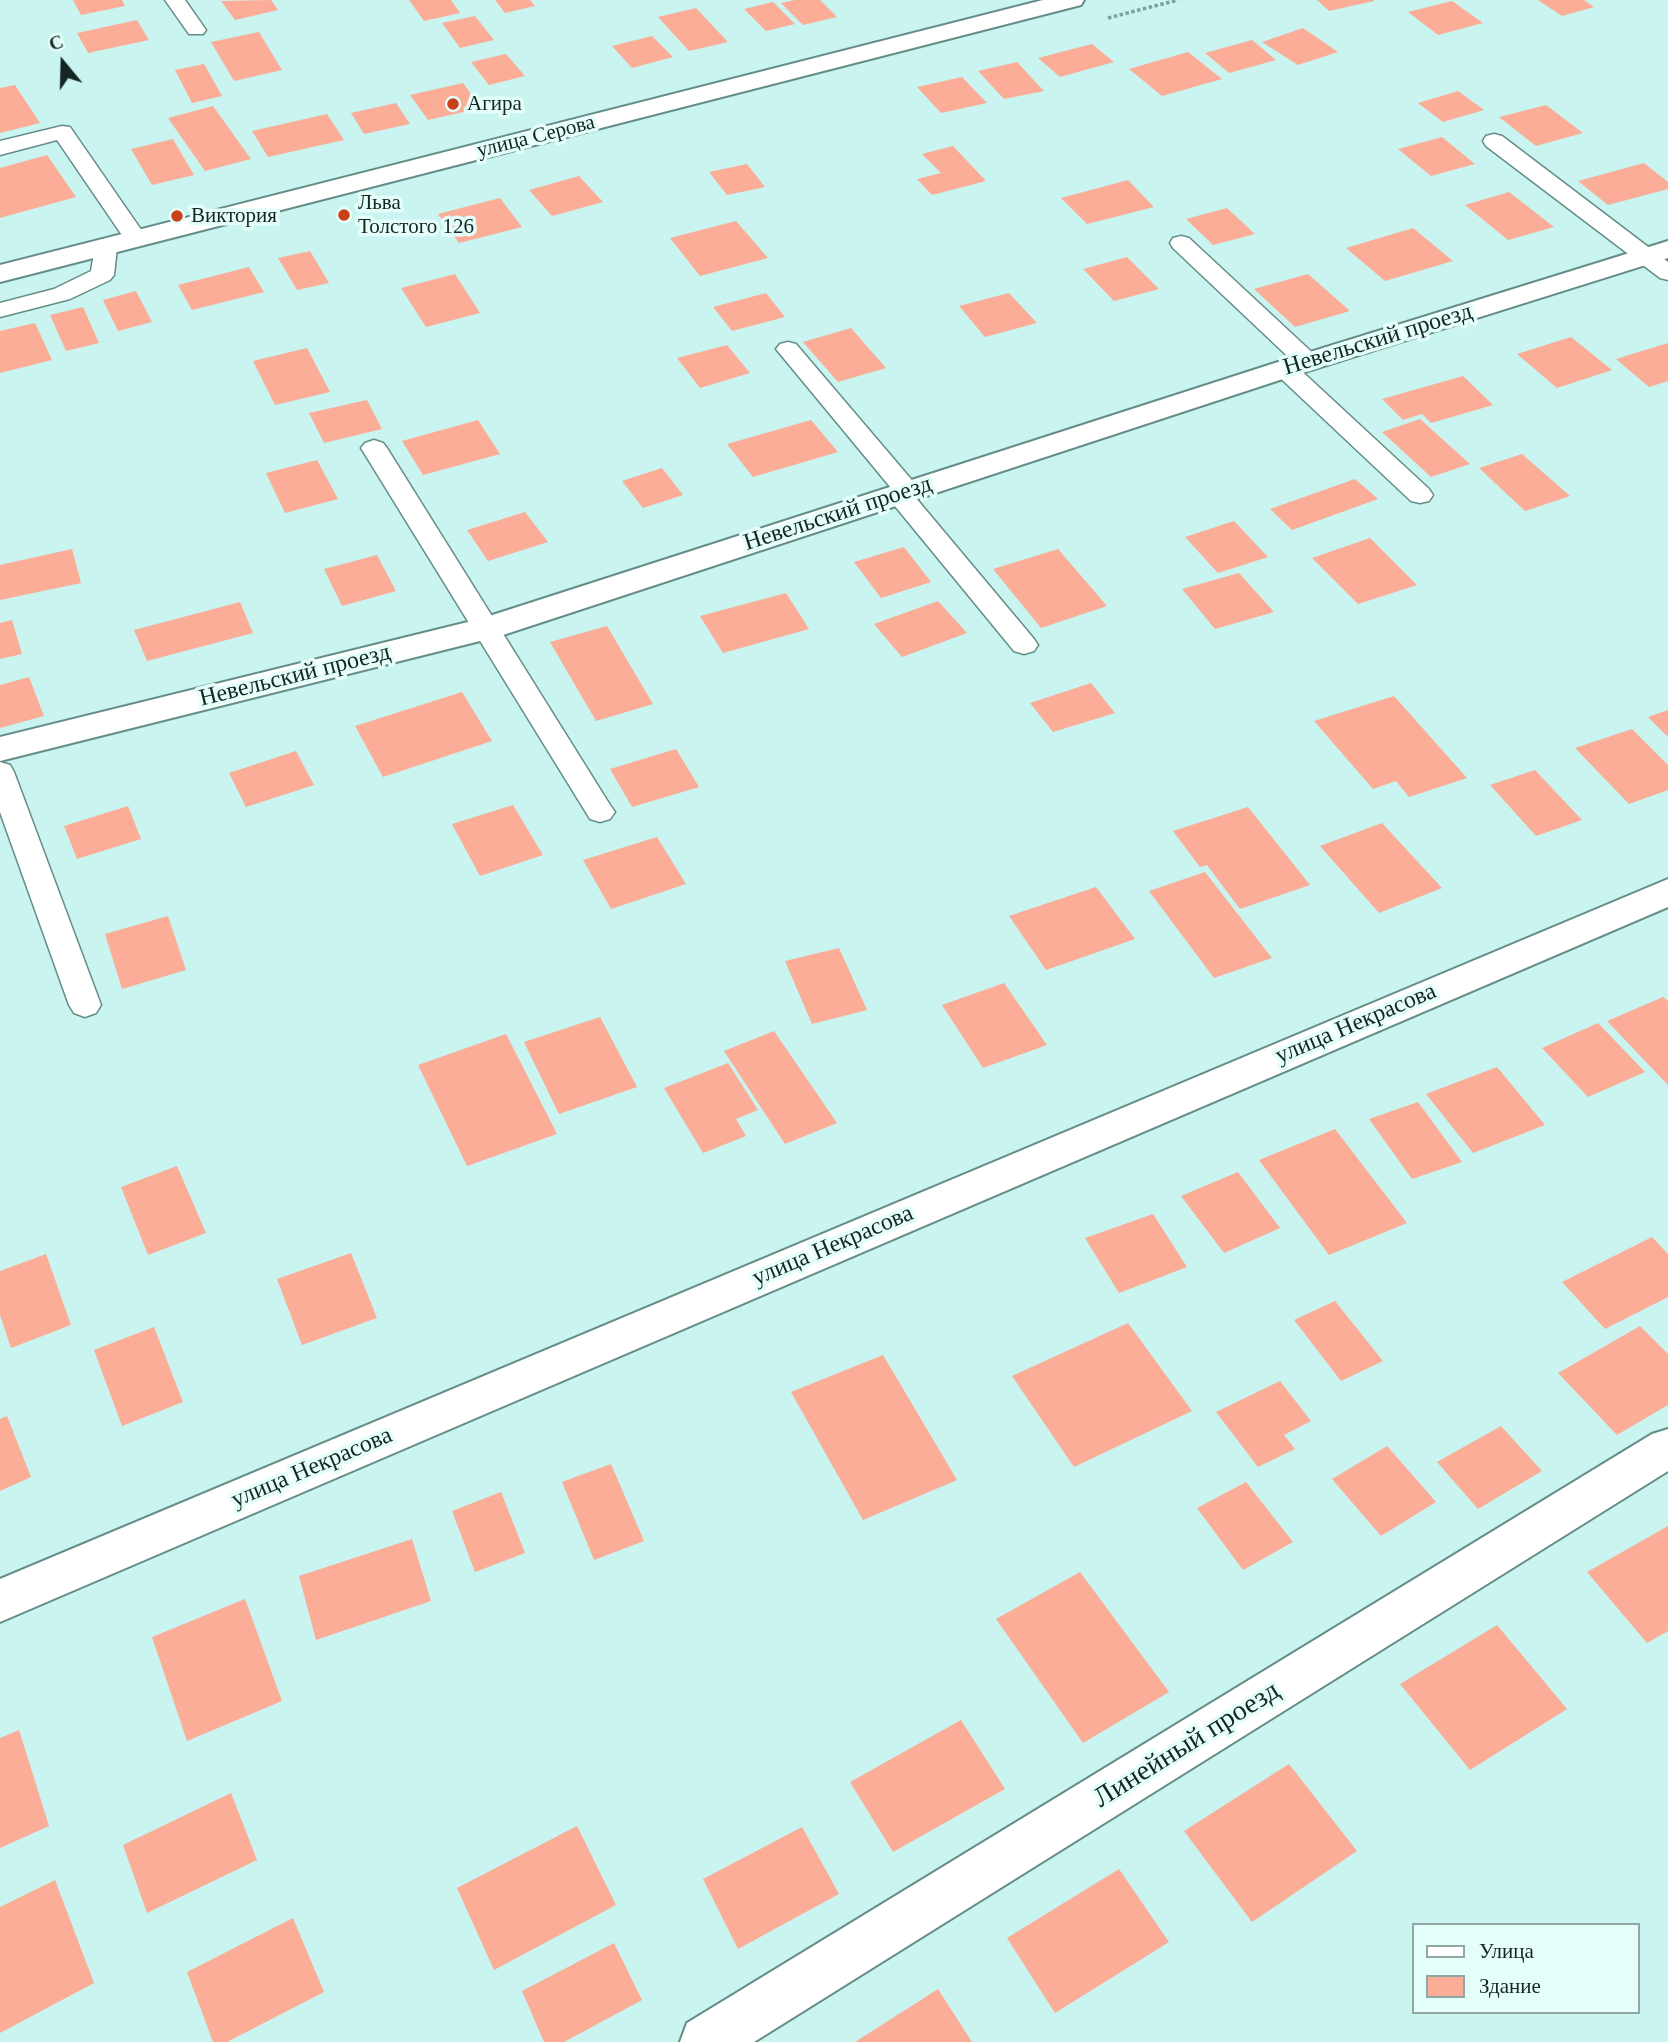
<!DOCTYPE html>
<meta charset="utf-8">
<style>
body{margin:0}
#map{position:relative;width:1668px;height:2042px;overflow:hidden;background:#c9f4ef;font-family:Georgia,serif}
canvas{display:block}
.legend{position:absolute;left:1412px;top:1923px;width:228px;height:91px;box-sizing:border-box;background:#e4fefa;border:2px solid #91a7a4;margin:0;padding:9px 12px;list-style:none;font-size:21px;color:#152524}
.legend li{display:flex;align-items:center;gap:14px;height:35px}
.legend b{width:35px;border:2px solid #91a7a4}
.north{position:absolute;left:28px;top:28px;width:70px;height:70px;-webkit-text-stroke:5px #e4fefa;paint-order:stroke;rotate:341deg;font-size:19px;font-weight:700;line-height:28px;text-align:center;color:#152524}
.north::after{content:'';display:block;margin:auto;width:24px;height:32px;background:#152524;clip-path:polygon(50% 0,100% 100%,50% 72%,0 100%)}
</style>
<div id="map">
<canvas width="1668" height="2042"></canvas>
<ul class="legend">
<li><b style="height:9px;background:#fff"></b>Улица</li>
<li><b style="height:19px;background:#fbad98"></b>Здание</li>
</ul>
<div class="north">С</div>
</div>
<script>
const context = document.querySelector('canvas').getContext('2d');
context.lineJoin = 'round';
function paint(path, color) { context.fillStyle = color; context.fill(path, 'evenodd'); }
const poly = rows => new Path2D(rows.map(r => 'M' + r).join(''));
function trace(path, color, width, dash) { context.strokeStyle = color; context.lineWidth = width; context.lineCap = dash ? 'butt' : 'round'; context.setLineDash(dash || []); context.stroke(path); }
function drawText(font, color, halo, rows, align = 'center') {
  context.font = font + ' Georgia,serif'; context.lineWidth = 7; context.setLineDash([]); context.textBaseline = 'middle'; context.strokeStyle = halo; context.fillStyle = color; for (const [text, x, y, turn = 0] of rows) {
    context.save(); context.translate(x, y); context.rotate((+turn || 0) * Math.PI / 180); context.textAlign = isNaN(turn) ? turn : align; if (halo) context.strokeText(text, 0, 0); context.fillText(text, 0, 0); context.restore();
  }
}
const building = poly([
 [73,0,122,0,125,6,81,15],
 [271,0,278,10,235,20,221,1],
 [409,0,451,0,460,13,424,21],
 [495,0,530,0,535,6,505,13],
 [795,0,820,0,837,17,803,25,781,3],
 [1317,0,1374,0,1374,1,1329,11],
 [1538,0,1584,0,1594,7,1562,16],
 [1452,1,1483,23,1438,35,1408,12],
 [773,2,795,24,766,31,744,9],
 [696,8,728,42,689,51,658,17],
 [475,16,494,40,460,48,442,23],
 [137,20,149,40,88,53,77,33],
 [1303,28,1338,52,1298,65,1262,42],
 [259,32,282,70,234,81,211,42],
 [652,36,673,57,632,68,612,46],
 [1252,40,1276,60,1229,73,1205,53],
 [1092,44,1114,62,1060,77,1038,58],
 [1188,52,1222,79,1162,96,1129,69],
 [506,54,525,76,489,85,471,62],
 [1017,62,1044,91,1004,99,978,71],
 [204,64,222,96,192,103,175,70],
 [962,77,987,103,941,113,917,87],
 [463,83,481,108,428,120,410,95],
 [15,85,40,123,0,133,0,88],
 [1458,91,1484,110,1443,122,1418,103],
 [396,103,410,124,364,134,351,113],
 [1546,105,1583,133,1536,146,1499,117],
 [213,106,251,159,205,171,168,118],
 [327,114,344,140,268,157,252,131],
 [1442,137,1475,164,1431,176,1398,149],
 [173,139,194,175,152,185,131,149],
 [953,146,986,181,932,195,917,179,941,173,922,154],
 [47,155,76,197,0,218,0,168],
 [1644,163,1668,182,1668,189,1608,205,1578,181],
 [747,164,765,187,727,195,709,172],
 [579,176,603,202,552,216,529,190],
 [1128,180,1154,207,1087,224,1061,198],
 [1509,192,1554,227,1508,240,1465,205],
 [500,198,522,227,459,243,438,214],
 [1227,208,1255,234,1213,245,1186,219],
 [736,221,768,258,700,276,670,238],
 [1413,228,1453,261,1385,281,1346,248],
 [310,251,329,283,297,290,278,258],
 [1127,257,1159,289,1114,301,1083,269],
 [249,267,264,292,192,310,178,285],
 [455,274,480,313,426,327,401,288],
 [1308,274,1350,311,1295,327,1254,289],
 [136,291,152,322,118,331,103,300],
 [766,293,785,317,732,331,713,307],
 [1009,293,1037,323,985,337,959,306],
 [83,307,99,343,66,351,50,315],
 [35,323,52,360,0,373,0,331],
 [851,328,886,368,838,382,803,342],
 [1571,337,1612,370,1557,388,1517,354],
 [1668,343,1668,381,1649,387,1616,359],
 [727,345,750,373,700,388,677,358],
 [307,348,330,392,275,405,253,361],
 [1463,376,1493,405,1431,423,1422,414,1403,420,1382,399],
 [367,400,382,429,324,443,309,413],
 [1420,419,1470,464,1431,477,1382,432],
 [478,420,500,454,423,475,402,441],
 [811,420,838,452,753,477,727,444],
 [1522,454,1570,496,1525,511,1479,468],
 [317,460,338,499,285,513,266,473],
 [662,468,683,495,643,508,622,481],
 [1355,479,1378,499,1292,530,1270,509],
 [525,512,548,542,488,561,467,530],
 [1234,521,1268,557,1218,573,1185,537],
 [1370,538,1417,585,1358,604,1312,558],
 [904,547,931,582,881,598,854,562],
 [72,549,81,583,0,600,0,565],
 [1058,549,1107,606,1041,628,993,569],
 [377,555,396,591,342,606,324,569],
 [1239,573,1274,612,1215,629,1182,589],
 [786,593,809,629,723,653,700,616],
 [938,601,967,633,902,657,874,624],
 [240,602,253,633,147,661,134,630],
 [12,620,22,654,0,659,0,623],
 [607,626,653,704,596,721,550,642],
 [29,677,44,716,0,728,0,685],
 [1091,683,1115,713,1053,732,1030,703],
 [462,692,492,741,383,777,355,726],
 [1394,696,1467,778,1409,797,1396,781,1373,789,1314,721],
 [1668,710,1668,737,1648,717],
 [1632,729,1668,765,1668,790,1629,804,1575,748],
 [676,749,699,787,632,807,610,769],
 [296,751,314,785,246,807,229,773],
 [1535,770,1582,820,1536,836,1490,785],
 [513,805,543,855,480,876,452,824],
 [128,806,141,839,77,859,64,826],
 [1248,807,1310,885,1240,909,1207,865,1200,867,1173,831],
 [1382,823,1442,888,1379,913,1320,846],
 [657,837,686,884,611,909,583,860],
 [1205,872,1272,958,1214,978,1149,891],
 [1096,887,1135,939,1046,970,1009,916],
 [168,916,186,970,122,989,105,934],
 [839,948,867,1010,812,1024,785,961],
 [1004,983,1047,1045,983,1068,942,1005],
 [1663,997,1668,1001,1668,1085,1607,1021],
 [600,1017,637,1087,559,1114,524,1042],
 [1598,1023,1645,1072,1588,1097,1542,1048],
 [774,1031,837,1123,785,1144,724,1051],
 [506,1034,557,1134,467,1166,418,1065],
 [728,1063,758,1110,736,1119,746,1136,703,1153,664,1088],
 [1497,1067,1545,1125,1473,1153,1426,1094],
 [1418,1102,1462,1162,1412,1179,1369,1119],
 [1335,1129,1407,1223,1329,1255,1259,1160],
 [177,1166,206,1233,148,1255,121,1187],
 [1238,1172,1280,1228,1224,1253,1181,1196],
 [1153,1214,1187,1267,1119,1293,1085,1238],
 [1652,1237,1668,1254,1668,1297,1605,1329,1562,1282],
 [351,1253,377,1318,302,1345,277,1279],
 [46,1254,71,1325,11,1348,0,1315,0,1271],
 [1335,1301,1383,1361,1341,1381,1294,1320],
 [1128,1323,1192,1411,1074,1467,1012,1376],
 [1640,1326,1668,1354,1668,1405,1617,1435,1558,1373],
 [154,1327,183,1402,122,1426,94,1350],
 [883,1355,957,1480,863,1520,791,1392],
 [1280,1381,1311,1421,1284,1435,1295,1449,1258,1467,1216,1412],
 [7,1416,31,1477,0,1491,0,1419],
 [1501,1426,1542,1471,1478,1509,1437,1462],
 [1387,1446,1436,1502,1381,1536,1332,1479],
 [611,1464,644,1541,594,1560,562,1482],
 [1246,1482,1293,1542,1243,1570,1197,1508],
 [501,1492,525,1553,475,1572,452,1511],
 [1668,1526,1668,1631,1647,1643,1587,1572],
 [412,1539,431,1601,316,1640,299,1576],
 [1080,1572,1169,1692,1083,1743,996,1619],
 [245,1599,282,1701,187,1741,152,1637],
 [1497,1625,1567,1709,1470,1770,1400,1684],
 [961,1720,1005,1789,893,1852,850,1782],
 [19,1730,49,1826,0,1848,0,1738],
 [1289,1764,1357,1851,1252,1922,1184,1831],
 [231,1793,257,1860,147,1913,123,1845],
 [577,1826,616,1905,494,1970,457,1888],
 [802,1827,839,1894,738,1949,703,1879],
 [1119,1869,1169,1942,1055,2013,1007,1938],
 [55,1880,94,1983,0,2033,0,1907],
 [293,1918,324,1992,227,2042,213,2042,187,1972],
 [614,1943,642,2000,564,2042,544,2042,522,1991],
 [938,1989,972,2042,855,2042]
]);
const path = poly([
 [1108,18,1178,0]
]);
const lane = poly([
 [165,0,185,0,206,30,203,34,189,34,165,0],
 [62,126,70,127,144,234,147,239,144,244,128,244,57,140,0,155,0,141,62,126],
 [1494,134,1502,136,1668,262,1668,280,1660,278,1486,146,1483,141,1486,136,1494,134],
 [1181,236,1189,238,1317,357,1320,362,1317,367,1308,369,1299,367,1173,248,1170,243,1173,238,1181,236],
 [106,240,114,242,117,247,114,275,110,280,70,299,0,317,0,303,54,289,91,271,95,247,98,242,106,240],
 [788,342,796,344,916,485,920,491,915,497,1034,639,1038,645,1034,651,1024,654,1014,651,890,500,886,494,891,488,776,349,780,344,788,342],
 [1285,362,1294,364,1429,489,1433,495,1429,501,1420,503,1411,501,1276,374,1273,369,1276,364,1285,362],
 [374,440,383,443,387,448,610,805,615,812,610,819,600,822,590,819,361,448,365,443,374,440],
 [0,762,10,765,14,772,101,1005,96,1013,85,1017,74,1013,69,1005,0,812,0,762]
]);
const street = poly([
 [1668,241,1668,258,1295,375,500,636,0,761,0,737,480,619,1275,363,1668,241],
 [1668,879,1668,907,0,1622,0,1579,1668,879],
 [1668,1429,1668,1471,754,2042,680,2042,687,2023,1652,1434,1668,1429]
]);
const secondary = poly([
 [1043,0,1084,0,1081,5,0,282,0,265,1043,0]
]);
const markers = [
 [453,104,7,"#c94019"],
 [344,215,7,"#c94019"],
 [177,216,7,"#c94019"]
];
const farPoinames = [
 ["Агира",467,104],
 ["Льва",358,203],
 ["Толстого 126",358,227],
 ["Виктория",191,216]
];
const farStreetnames = [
 ["улица Серова",536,137,-14]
];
const streetNames = [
 ["Невельский проезд",1378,340,-17],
 ["Невельский проезд",838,514,-18],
 ["Невельский проезд",295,676,-14],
 ["улица Некрасова",1356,1024,-23],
 ["улица Некрасова",833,1246,-23],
 ["улица Некрасова",312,1468,-23]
];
const nearStreetnames = [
 ["Линейный проезд",1187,1745,-32]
];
paint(building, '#fbad98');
trace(lane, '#658d88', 3);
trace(street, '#658d88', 4);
trace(secondary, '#658d88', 4);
trace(path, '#7f9f9b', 3.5, [3.5, 2.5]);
paint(lane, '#fff');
paint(street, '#fff');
paint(secondary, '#fff');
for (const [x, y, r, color] of markers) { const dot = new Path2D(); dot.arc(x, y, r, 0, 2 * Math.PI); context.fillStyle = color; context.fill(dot); trace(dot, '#e4fefa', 2.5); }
drawText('21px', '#152524', '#e4fefa', farPoinames, 'left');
drawText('21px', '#152524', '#e4fefa', farStreetnames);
drawText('24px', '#152524', '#e4fefa', streetNames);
drawText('28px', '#152524', '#e4fefa', nearStreetnames);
</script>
